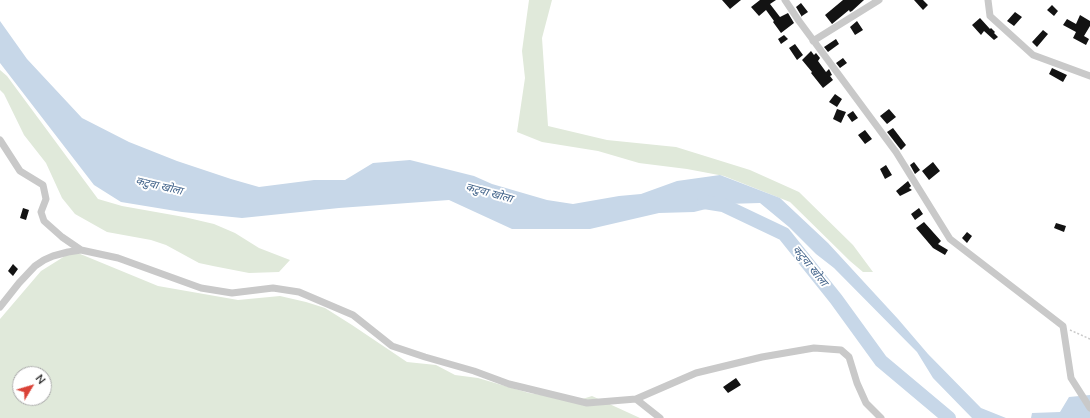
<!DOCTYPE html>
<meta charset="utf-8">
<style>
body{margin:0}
#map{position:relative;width:1090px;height:418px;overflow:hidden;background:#fff;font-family:Mulish,sans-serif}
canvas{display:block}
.north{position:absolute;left:12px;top:366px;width:40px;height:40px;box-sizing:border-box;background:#fff;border:1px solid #ababab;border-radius:50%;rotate:52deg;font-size:11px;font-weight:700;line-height:16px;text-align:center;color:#2c2c2c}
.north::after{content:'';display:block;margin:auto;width:14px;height:18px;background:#da4237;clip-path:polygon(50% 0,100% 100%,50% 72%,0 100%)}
</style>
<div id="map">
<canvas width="1090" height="418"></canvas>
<div class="north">N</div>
</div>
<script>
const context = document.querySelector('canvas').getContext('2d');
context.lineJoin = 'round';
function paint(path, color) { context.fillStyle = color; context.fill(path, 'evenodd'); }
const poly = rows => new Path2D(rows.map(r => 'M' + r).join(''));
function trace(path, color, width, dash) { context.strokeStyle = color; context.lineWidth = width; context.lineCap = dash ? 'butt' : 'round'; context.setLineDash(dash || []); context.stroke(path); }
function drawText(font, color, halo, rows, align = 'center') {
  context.font = font + ' Mulish,"Noto Sans Devanagari",sans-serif'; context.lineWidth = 4; context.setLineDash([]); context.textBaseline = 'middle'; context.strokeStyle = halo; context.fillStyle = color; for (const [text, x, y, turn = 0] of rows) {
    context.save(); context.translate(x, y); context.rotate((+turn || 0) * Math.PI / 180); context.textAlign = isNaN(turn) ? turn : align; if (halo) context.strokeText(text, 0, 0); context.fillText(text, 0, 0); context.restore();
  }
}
const green = poly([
 [529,0,552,0,542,38,548,126,607,140,676,147,750,170,799,192,853,245,873,272,863,272,850,261,790,202,724,176,687,169,639,163,598,151,542,142,517,132,525,78,522,51],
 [0,70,7,76,98,199,122,206,184,217,214,224,235,233,259,248,290,260,279,272,249,273,213,266,199,263,166,245,151,240,107,232,75,214,62,198,46,163,24,135,4,94,0,90],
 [73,251,158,286,238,300,280,296,306,302,325,308,352,325,407,362,436,365,455,375,478,378,529,393,542,395,573,402,592,396,640,418,0,418,0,319,41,271],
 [20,374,44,374,44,398,20,398]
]);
const water = poly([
 [0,21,27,59,82,118,129,142,177,161,231,179,259,187,314,180,345,180,373,163,410,160,474,176,492,184,547,200,573,204,619,196,641,194,677,181,720,175,780,198,828,243,898,319,928,354,981,408,1006,418,972,418,933,378,917,352,834,268,816,254,789,227,760,203,726,204,694,212,659,213,590,229,512,229,449,200,339,208,242,218,182,212,121,202,94,185,0,63],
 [1090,395,1090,418,1031,418,1032,413,1060,412,1069,397]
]);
const river = poly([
 [704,202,723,205,784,234,836,299,881,361,949,418]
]);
const building = poly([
 [722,0,741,0,730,9],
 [760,0,776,0,770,4,780,17,788,13,794,23,781,33,773,22,774,21,766,10,759,16,751,7],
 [843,0,864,0,852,11,850,12,849,10,832,24,825,15],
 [914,0,923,0,928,5,923,10],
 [801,3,808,12,802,16,802,17,796,7],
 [1052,5,1058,11,1054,16,1047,10],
 [1015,12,1022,17,1014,26,1007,21],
 [1080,15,1090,21,1090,26,1084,36,1089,39,1086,45,1073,38,1076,32,1063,25,1067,19,1076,24],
 [980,18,990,29,991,28,995,32,994,33,998,37,994,40,984,31,981,35,972,25],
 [857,21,863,30,855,35,850,27],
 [1043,30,1048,34,1037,47,1032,42],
 [784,35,788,39,781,44,778,39],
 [836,39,839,44,828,52,824,47],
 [795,44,803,55,797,60,789,48],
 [811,51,814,55,816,53,820,58,818,61,826,72,829,69,832,75,830,76,833,80,823,88,811,73,812,72,802,60],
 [843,58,847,63,840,68,836,63],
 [1052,68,1067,75,1063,82,1049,74],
 [835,94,842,99,837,107,829,102],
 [837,109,846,112,841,123,833,119],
 [889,109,896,117,887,124,880,116],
 [853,111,858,118,852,122,847,115],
 [893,128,906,145,901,150,887,132],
 [865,130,872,139,865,144,858,135],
 [914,162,920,170,915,174,910,165],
 [933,162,940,171,929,180,922,171],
 [886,165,892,175,885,179,880,169],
 [908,181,911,186,909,188,912,190,900,196,896,191],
 [23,208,29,210,26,220,20,218],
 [919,208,923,214,915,220,911,214],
 [924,222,941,241,938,244,948,250,945,255,933,248,916,228],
 [1056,223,1066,226,1064,232,1054,228],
 [967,232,972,236,967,243,962,238],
 [13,264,18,269,13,276,8,271],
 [736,378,741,385,728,393,723,387]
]);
const path = poly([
 [1070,330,1090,339]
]);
const minor = poly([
 [785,0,799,21,896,152,950,239,1063,326,1071,378,1090,408],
 [988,0,990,16,1033,55,1090,76],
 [813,41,879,0],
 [0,140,20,171,43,185,46,199,41,212,44,221,62,237,81,250],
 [0,307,19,283,35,266,44,260,53,256,68,252,81,250,118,258,201,288,232,293,273,288,299,292,353,315,392,346,425,357,474,371,509,384,587,403,636,399,660,418],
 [636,399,696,373,762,357,814,348,841,350,849,357,857,383,866,403,881,418]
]);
const waterNames = [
 ["कटुवा खोला",159,186,13],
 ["कटुवा खोला",489,193,15],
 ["कटुवा खोला",810,266,51]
];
paint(green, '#e0e9da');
paint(water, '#c7d7e8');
trace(river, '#c7d7e8', 14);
paint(building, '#131313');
trace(path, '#c9c9c9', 1.5, [2, 2]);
trace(minor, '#c9c9c9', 7);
drawText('italic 11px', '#406289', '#fff', waterNames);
</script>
